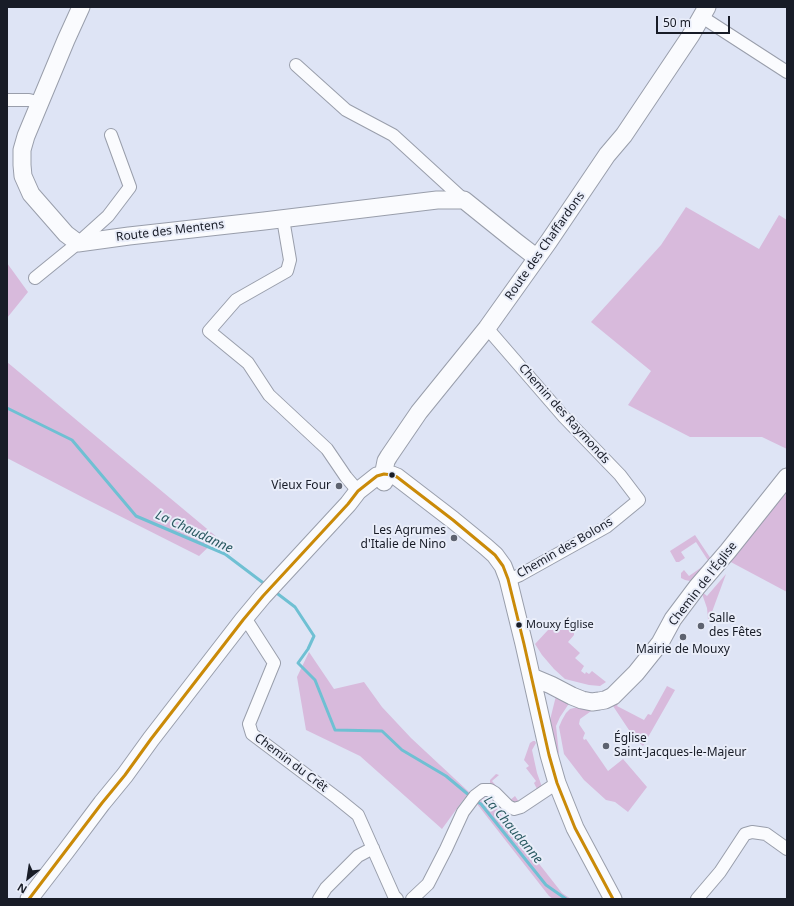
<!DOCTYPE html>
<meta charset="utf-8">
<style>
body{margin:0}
#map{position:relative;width:794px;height:906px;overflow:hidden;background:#dee4f5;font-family:"Noto Sans",sans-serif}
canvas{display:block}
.frame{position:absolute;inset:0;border:8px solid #181c27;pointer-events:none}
.north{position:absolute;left:8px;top:858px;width:40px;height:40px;-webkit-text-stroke:3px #e9edf9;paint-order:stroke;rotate:210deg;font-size:11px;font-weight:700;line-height:16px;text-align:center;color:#181c27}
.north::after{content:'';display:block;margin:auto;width:14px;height:18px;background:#181c27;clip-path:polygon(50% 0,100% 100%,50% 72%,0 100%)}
.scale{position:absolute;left:656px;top:16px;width:74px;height:18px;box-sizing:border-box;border:2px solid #181c27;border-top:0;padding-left:5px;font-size:12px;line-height:14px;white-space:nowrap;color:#181c27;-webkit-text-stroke:3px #e9edf9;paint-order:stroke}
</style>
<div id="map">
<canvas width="794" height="906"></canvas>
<div class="frame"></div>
<div class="north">N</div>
<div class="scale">50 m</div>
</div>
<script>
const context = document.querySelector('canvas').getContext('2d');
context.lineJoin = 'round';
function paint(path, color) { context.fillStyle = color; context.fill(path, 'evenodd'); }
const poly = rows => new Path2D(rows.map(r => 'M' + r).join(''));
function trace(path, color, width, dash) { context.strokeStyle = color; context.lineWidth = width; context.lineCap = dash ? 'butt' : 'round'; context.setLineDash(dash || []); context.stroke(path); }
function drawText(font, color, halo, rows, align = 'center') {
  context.font = font + ' "Noto Sans",sans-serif'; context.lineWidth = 4; context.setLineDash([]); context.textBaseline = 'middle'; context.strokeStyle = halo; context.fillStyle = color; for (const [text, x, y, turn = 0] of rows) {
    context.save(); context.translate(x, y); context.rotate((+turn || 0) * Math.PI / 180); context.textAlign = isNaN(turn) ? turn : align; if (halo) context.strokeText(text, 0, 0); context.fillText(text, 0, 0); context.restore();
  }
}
const green = poly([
 [686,207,759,249,779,215,787,220,787,449,762,437,690,437,628,405,651,371,591,322,661,245],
 [7,263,28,292,7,318],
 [7,362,98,438,218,538,199,556,86,499,7,458],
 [787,470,787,592,727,560],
 [695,535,713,562,694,581,690,581,685,580,681,578,681,573,684,570,689,576,709,562,696,542,681,552,685,558,679,562,676,562,670,551],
 [726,574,709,620,708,619,707,608,701,591,707,596],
 [548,630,574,630,574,635,568,642,580,653,575,658,584,666,581,671,585,674,586,672,589,674,592,671,606,682,600,686,589,685,565,679,554,669,542,655,535,644],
 [309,652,334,689,364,682,382,707,411,738,469,792,442,829,360,756,306,730,297,677],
 [667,686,675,690,643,746,630,734,631,733,613,706,620,700,617,706,644,720,648,714,651,715],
 [556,696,567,702,568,705,560,717,556,726,559,754,556,751,548,728],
 [578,707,594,709,580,719,579,724,585,733,583,738,584,740,586,739,608,771,623,759,647,787,628,812,615,802,606,800,584,780,564,754,559,727,562,720,566,713,570,709],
 [533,741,535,741,536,743,532,750,537,773,542,787,520,804,514,805,508,803,496,790,492,787,490,784,490,780,496,774,499,775,492,781,509,801,515,796,519,802,537,789,534,783,536,781,526,768,529,766,524,760,530,743],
 [483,798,489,798,500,812,506,828,533,856,562,893,571,899,553,899,549,896,477,804]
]);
const stream = poly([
 [7,408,72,440,136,516,225,554,266,585],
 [274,591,295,607,314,636,308,649,298,663,315,680,335,730,382,731,402,750,446,776,470,796],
 [476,801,481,804,546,885,566,899]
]);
const street = poly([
 [702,17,787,72],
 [296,65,346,110,393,135,464,200],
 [7,100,29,100,40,103],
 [283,219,290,260,287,271,236,300,209,331,248,363,269,395,327,449,346,477,358,491],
 [35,278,78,243,108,216,130,187,111,135],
 [487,328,564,417,620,475,639,500,606,527,520,575,513,578,508,579],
 [243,620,249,624,274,663,249,724,252,734,337,798,358,815,394,896,397,899],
 [319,899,326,888,358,856,373,848],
 [412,899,428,884,446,849,463,812,475,796,483,790,490,790,495,793,508,806,514,809,521,807,557,783],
 [697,899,720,872,745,834,752,832,766,834,787,849]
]);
const secondary = poly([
 [81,7,66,40,26,136,22,150,22,165,23,176,31,194,66,234,78,243,129,236,264,221,437,200,464,200,515,241,537,258],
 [384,482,384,471,386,461,389,456,419,412,487,328,549,241,607,155,624,135,691,35,707,7],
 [532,677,551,685,572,696,582,700,592,702,599,701,605,700,613,696,636,673,660,643,673,619,697,587,728,551,787,477],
 [29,899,66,851,102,803,125,775,151,739,243,620,263,596,348,504,358,491,377,476,384,474,392,475,397,477,453,520,486,547,495,555,503,566,508,579,524,644,549,755,557,783,575,828,613,899]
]);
const bus1 = poly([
 [29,899,102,803,125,775,151,739,243,620,263,596,348,504,358,491,377,476,384,474,392,475,397,477,453,520,495,555,503,566,508,579,524,644,549,755,557,783,575,828,613,899]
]);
const markers = [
 [392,475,3.5,"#181c27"],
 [339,486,4,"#5d626f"],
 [454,538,4,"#5d626f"],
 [519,625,3.5,"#181c27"],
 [701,626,4,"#5d626f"],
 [683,637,4,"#5d626f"],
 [606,746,4,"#5d626f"]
];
const busNames = [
 ["Mouxy Église",526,625]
];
const streetNames = [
 ["Route des Mentens",170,231,-7],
 ["Route des Chaffardons",545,246,-55],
 ["Chemin des Raymonds",564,414,48],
 ["Chemin des Bolons",565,548,-30],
 ["Chemin de l'Église",703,584,-52],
 ["Chemin du Crêt",291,763,37]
];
const poiNames = [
 ["Vieux Four",331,486],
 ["Les Agrumes",446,531],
 ["d'Italie de Nino",446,545],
 ["Salle",709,619,"left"],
 ["des Fêtes",709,633,"left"],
 ["Mairie de Mouxy",683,650,"center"],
 ["Église",614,739,"left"],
 ["Saint-Jacques-le-Majeur",614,753,"left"]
];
const waterNames = [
 ["La Chaudanne",194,532,25],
 ["La Chaudanne",513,830,50]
];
paint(green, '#d8badc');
trace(stream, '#6fc0d3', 3);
trace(street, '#999eab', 14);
trace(secondary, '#999eab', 19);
trace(street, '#fafbfe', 12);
trace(secondary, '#fafbfe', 17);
trace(bus1, '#ca8a08', 3);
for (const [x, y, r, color] of markers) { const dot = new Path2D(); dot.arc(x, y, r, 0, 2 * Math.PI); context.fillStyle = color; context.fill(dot); trace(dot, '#e9edf9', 1.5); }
drawText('11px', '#181c27', '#e9edf9', busNames, 'left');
drawText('12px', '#181c27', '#e9edf9', streetNames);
drawText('12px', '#181c27', '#e9edf9', poiNames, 'right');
drawText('italic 13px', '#2a5a62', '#e9edf9', waterNames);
</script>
